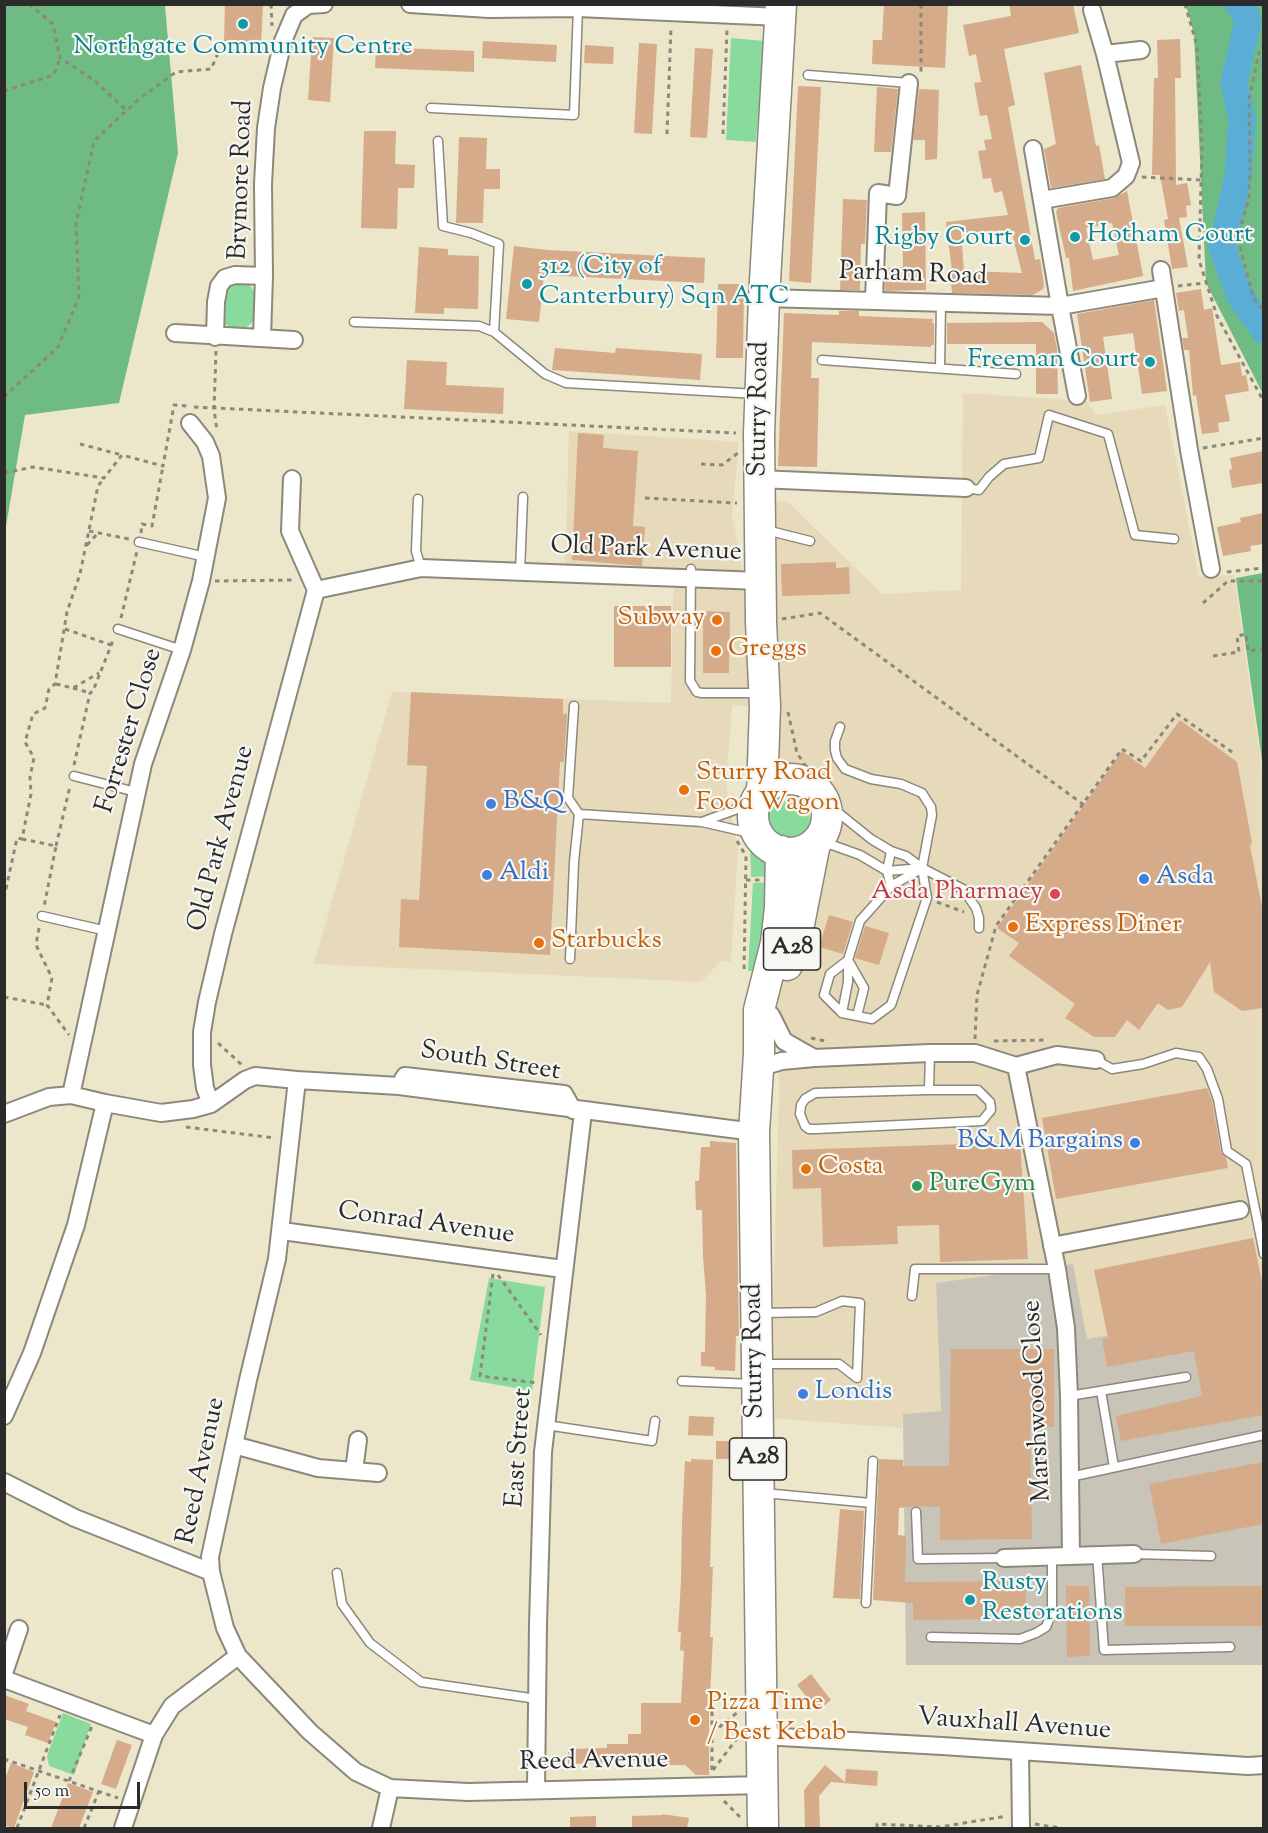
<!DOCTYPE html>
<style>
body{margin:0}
#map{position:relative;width:1268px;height:1833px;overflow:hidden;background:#ece6cb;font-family:"Sorts Mill Goudy",serif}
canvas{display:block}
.frame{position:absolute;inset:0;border:6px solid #2b2b2b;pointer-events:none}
.scale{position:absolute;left:24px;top:1782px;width:116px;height:27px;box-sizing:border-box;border:3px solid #2b2b2b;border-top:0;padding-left:8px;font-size:18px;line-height:21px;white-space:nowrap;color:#2b2b2b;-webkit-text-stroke:4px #f6f6f2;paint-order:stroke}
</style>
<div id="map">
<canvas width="1268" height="1833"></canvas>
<div class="frame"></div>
<div class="scale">50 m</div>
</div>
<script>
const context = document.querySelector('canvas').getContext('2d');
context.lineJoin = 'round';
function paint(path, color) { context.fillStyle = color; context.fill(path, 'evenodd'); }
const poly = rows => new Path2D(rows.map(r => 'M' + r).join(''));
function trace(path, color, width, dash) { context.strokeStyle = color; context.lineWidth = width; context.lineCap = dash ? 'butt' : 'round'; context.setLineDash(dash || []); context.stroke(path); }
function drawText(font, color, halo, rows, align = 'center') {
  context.font = font + ' "Sorts Mill Goudy",serif'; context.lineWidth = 4.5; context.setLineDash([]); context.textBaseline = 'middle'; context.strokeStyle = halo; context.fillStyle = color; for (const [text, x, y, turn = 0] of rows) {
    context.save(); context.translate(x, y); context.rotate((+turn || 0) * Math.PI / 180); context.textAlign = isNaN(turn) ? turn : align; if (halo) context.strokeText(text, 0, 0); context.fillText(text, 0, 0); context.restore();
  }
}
const built = poly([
 [963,393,1086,401,1096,415,1165,405,1199,577,1234,575,1263,777,1263,1307,1086,1339,936,1283,941,1411,904,1414,902,1428,770,1418,779,1093,777,997,798,929,818,840,825,827,827,815,825,803,817,790,800,780,781,758,765,706,770,501,788,502,882,594,961,590],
 [569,431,739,442,732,515,749,606,749,706,732,705,726,784,738,850,731,962,721,961,701,982,314,964,392,692,671,703,673,596,677,570,565,567]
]);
const industrial = poly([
 [1073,1264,1087,1339,1263,1307,1263,1665,906,1665,903,1414,941,1411,936,1283]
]);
const green = poly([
 [731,38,764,41,756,142,726,140],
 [231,282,249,284,256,294,256,316,254,321,243,330,236,330,223,323,222,294],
 '766 821a22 22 0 1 1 44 0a22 22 0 1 1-44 0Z',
 [750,841,763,851,770,861,775,876,751,877],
 [777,882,760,971,748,971,753,883],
 [489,1278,545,1287,532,1391,470,1380],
 [63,1713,91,1724,74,1775,49,1766,47,1756]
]);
const forest = poly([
 [5,4,165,6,178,153,119,403,25,415,5,532],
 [1186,5,1263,5,1263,394,1206,283,1194,34],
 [1263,573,1264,573,1263,768,1236,578]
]);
const river = poly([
 [1238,4,1245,13,1248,22,1234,82,1242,120,1238,177,1222,247,1240,296,1264,330]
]);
const building = poly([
 [225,4,263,4,261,46,224,43],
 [884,4,948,4,945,68,872,64,873,40,882,40],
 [1009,4,1073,4,1079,33,1004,49,1015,105,1008,107,1035,260,1040,259,1044,285,1043,289,1033,295,952,293,950,271,952,271,946,222,1008,215,1002,191,994,193,991,178,983,179,978,151,986,150,984,140,992,139,987,115,980,116,974,83,981,82,976,54,969,56,963,25,1011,16],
 [1011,230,1022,273,964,271,961,233],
 [312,37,334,38,330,102,308,100],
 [1180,39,1181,78,1175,78,1176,185,1187,183,1191,205,1186,206,1187,217,1179,218,1188,267,1172,269,1164,220,1168,219,1160,175,1152,175,1154,78,1158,78,1157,40],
 [483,41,557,45,556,62,482,58],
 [639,43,657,44,652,134,634,133],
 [585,45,614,47,613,64,584,63],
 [376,47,474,51,474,72,375,68],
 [695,48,713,49,707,138,690,137],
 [1081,65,1096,146,1099,145,1105,179,1051,188,1044,149,1056,144,1044,73],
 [798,86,821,87,811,283,789,281],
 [877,87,898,89,891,152,874,152],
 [919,89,939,90,937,159,925,160,925,140,913,140],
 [364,131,396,131,395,164,415,165,414,188,398,188,397,229,361,228],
 [459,137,487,138,486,169,500,169,500,189,484,189,483,223,456,223],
 [1127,191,1143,276,1073,291,1069,258,1066,258,1056,212,1058,208,1114,198],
 [1112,223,1119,255,1093,260,1086,228],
 [843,199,867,200,865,244,861,244,860,290,840,290],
 [925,212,926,290,885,291,886,268,903,267,902,213],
 [514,246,547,250,705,258,704,283,544,275,539,322,506,319],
 [419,247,448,249,448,255,479,256,478,309,444,308,444,314,415,313],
 [718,284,744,284,743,358,716,358],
 [1201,289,1204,310,1212,308,1221,365,1240,362,1242,376,1246,375,1249,391,1225,395,1230,421,1218,423,1219,432,1202,434,1196,395,1193,396,1189,350,1184,350,1182,338,1188,338,1184,310,1179,311,1176,293],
 [1154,300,1167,391,1142,394,1133,333,1103,337,1112,399,1090,402,1077,314],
 [839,311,859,311,859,316,933,319,932,323,934,323,934,345,931,345,931,347,812,342,811,378,819,378,817,467,778,466,784,313,839,315],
 [1042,322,1054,333,1057,349,1058,394,1036,394,1036,344,947,344,947,323],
 [555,348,615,353,616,348,702,354,700,380,552,370],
 [407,360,447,362,446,385,504,388,503,414,404,409],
 [578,433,604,435,603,448,638,451,633,526,645,527,642,566,572,560],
 [1263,451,1263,483,1232,488,1229,470,1232,469,1230,458],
 [1263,513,1263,544,1250,546,1251,551,1223,556,1217,527,1241,522,1240,518],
 [836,562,836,568,849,567,850,594,782,596,781,564],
 [614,606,671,606,671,667,614,667],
 [703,611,730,612,729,673,703,673],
 [411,692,563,699,563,714,567,714,564,762,560,762,550,955,399,947,401,899,419,900,427,766,407,765],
 [1180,720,1237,762,1252,843,1250,846,1263,912,1263,1008,1242,1011,1214,992,1210,962,1182,1007,1168,1010,1158,1003,1139,1030,1127,1020,1115,1037,1094,1037,1065,1018,1075,1004,1009,956,1019,943,997,928,1122,751,1145,768],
 [829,915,853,922,843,954,819,947],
 [865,926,889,933,879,965,855,958],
 [1207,1088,1212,1101,1221,1152,1226,1158,1228,1168,1056,1199,1042,1118],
 [710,1141,736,1143,739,1336,736,1336,735,1371,715,1370,715,1367,701,1366,701,1352,705,1352,706,1295,703,1256,702,1210,696,1210,695,1181,699,1181,701,1147,710,1147],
 [1020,1142,1028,1259,940,1262,939,1225,897,1226,898,1244,823,1247,821,1188,793,1189,792,1150],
 [1253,1238,1263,1287,1263,1415,1121,1441,1116,1416,1202,1396,1194,1351,1107,1367,1102,1339,1108,1338,1094,1270],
 [951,1349,1054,1349,1054,1427,1030,1427,1032,1539,940,1540,940,1507,916,1506,899,1508,898,1535,906,1536,905,1582,1026,1581,1026,1619,913,1620,913,1603,873,1600,879,1459,903,1460,903,1466,949,1466],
 [689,1416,714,1417,713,1436,688,1435],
 [716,1441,736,1441,736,1459,716,1459],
 [691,1459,713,1460,710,1567,713,1567,710,1637,713,1637,709,1715,709,1775,696,1775,685,1765,641,1765,641,1760,602,1761,602,1763,568,1764,568,1749,607,1748,607,1744,628,1744,628,1734,641,1734,641,1703,681,1703,684,1651,680,1650,681,1632,678,1632,681,1581,682,1521,685,1461,691,1462],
 [1263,1462,1263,1524,1161,1544,1149,1484],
 [840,1509,864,1511,860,1599,833,1598],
 [1066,1586,1089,1586,1090,1656,1067,1657],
 [1263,1586,1263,1626,1125,1626,1125,1587],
 [811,1674,831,1700,818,1711,797,1685],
 [4,1695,29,1704,26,1711,56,1722,48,1743,25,1735,28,1727,4,1719],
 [117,1740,132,1745,116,1789,101,1784],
 [11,1763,34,1772,14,1828,4,1825,4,1782],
 [825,1765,845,1782,846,1769,878,1771,877,1786,831,1782,819,1796,820,1828,805,1828,804,1790],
 [68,1783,93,1792,79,1828,51,1828],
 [662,1814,689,1818,687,1828,632,1828,632,1816,662,1815],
 [596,1816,596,1828,570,1828,570,1817]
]);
const path = poly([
 [29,4,53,24,60,58,94,80,127,111],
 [271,4,272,26],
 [921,4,921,73],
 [1185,4,1197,46,1202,147,1199,260,1217,316,1264,402],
 [1264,43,1259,52,1249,100,1250,168,1249,198,1241,226,1240,247,1254,299,1264,311],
 [4,91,54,75,60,58],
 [667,134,671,27],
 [723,134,727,29],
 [1142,177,1201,180],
 [1178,286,1206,283],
 [216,351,214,409,217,431],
 [4,397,58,347,79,297,76,224,94,141,139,99,176,72,211,69,219,51,251,52,265,54],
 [194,407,736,433],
 [80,444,122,455],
 [1203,448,1264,438],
 [701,464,722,465,738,453],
 [4,473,33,467,104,478,122,455,163,466,174,405,188,406],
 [645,498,737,503],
 [89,531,129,539],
 [141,533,142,524,152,526,163,466],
 [87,545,98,533],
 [1227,572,1264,568],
 [215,581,296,580],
 [1203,603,1228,581,1264,581],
 [121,618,137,551],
 [782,619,820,613,1084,805],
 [65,629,111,645],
 [1213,656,1239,652,1237,636,1246,634,1248,651,1264,649],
 [56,684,73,688,99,673],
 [73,688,90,693],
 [788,712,797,753,807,768,821,779],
 [74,765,90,693,93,691,114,638],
 [22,839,56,846,44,907],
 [737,841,746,856,744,973],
 [56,846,70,786],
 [746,880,760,880],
 [4,898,17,838,22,839,31,794,30,777,34,758,25,742,33,714,45,708,49,689,55,684,67,612,80,574,98,486,104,478],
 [937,902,964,912],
 [39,928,36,945,52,978,47,1005,69,1035],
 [4,997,47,1005],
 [811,1038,825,1041],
 [975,1039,977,995,996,926,1122,749,1141,761,1177,714,1235,754],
 [994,1041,1047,1040],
 [218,1043,242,1065],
 [186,1127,275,1138],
 [493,1274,480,1376,538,1383],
 [498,1275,541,1335],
 [712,1733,738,1712],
 [4,1759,118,1798],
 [712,1770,712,1708],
 [713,1770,739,1736],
 [69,1781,92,1726],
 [724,1801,741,1818],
 [1035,1824,1060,1828],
 [17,1828,60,1715],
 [84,1828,99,1791],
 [877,1828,877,1824,940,1827,1007,1816]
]);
const lane = poly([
 [808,75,909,83],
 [431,108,574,115,578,8],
 [438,141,443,226,471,233,499,244,494,332],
 [354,322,479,326,494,332,545,374,566,383,757,394],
 [822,360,1016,374],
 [940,368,941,302],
 [966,488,979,490,989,477,1004,464,1039,458,1049,415,1108,434,1135,535,1174,539],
 [418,499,416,551,421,568],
 [766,530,810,541],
 [139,542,206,557],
 [691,569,690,681,697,692,702,693,761,693],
 [520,572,523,497],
 [118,629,182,650],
 [840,727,835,741,835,750,837,758,845,769,871,779,901,784,922,793,931,807,932,815,922,868,927,898,891,1005,872,1019,842,1013,848,982,848,960,860,921,891,886,887,871,891,851],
 [74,776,136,792],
 [817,790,835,810,871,839,891,851,906,856,922,868,963,889,976,908,979,918,979,928],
 [579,814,702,822,759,835],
 [702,822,756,802],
 [821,841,860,855,887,871,922,868],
 [891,886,919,870],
 [42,916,107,931],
 [570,959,574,862,579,814,568,798,574,706],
 [842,1013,824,995,830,974,848,960,864,988,857,1016],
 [1096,1060,1112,1069,1143,1064,1176,1053,1199,1057,1207,1069,1218,1099,1227,1151,1246,1164,1264,1254],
 [929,1090,978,1090,990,1102,991,1110,982,1121,817,1129,809,1129,805,1126,800,1114,801,1105,805,1099,815,1093,929,1090],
 [929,1090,930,1053],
 [912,1296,915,1269,1057,1269],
 [762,1313,816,1312,842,1301,860,1303,857,1378,839,1364,763,1364],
 [682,1381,753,1384],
 [1101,1391,1114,1467],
 [1069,1396,1186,1377],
 [546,1425,652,1441,655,1421],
 [1070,1477,1264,1435],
 [764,1493,871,1503],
 [916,1512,918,1559,1004,1558],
 [1097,1554,1104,1650,1230,1647],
 [1134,1554,1211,1556],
 [337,1573,342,1604,370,1643,421,1682,537,1699],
 [866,1603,873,1461],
 [931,1637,1020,1639,1036,1633,1046,1627,1052,1612,1052,1557]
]);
const street = poly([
 [410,4,489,9,578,8,780,17],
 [1105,54,1141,50],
 [1033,149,1060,306,1077,396],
 [1042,200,1112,188,1126,176,1131,163,1105,54,1092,10],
 [1161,270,1189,450,1211,569],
 [764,298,1060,306,1164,288],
 [874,300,878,193,897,196,909,83],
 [175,333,294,340],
 [215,337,216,302,219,286,225,278,235,275,264,276],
 [262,338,264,276,263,184,266,128,272,88,283,41,294,15,308,5,324,4],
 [292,479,290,531,316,590],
 [759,479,966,488],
 [771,1015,784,1041,814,1058],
 [1016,1066,1057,1269,1066,1328,1069,1396,1071,1555],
 [758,1068,782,1061,814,1058,930,1053,975,1053,1016,1066,1057,1055,1096,1060],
 [403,1079,405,1076,564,1094,573,1110],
 [297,1080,277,1259,248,1380,210,1557,211,1572,225,1628,238,1656,310,1732,356,1772,390,1788,468,1792,763,1785],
 [71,1095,143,764,182,650,201,581,217,498,211,456,205,442,190,423],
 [211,1104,205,1088,202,1065,202,1032,207,1002,223,934,316,590,421,568,760,581],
 [4,1114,49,1097,71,1095,105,1103,161,1113,193,1109,211,1104,245,1080,255,1076,297,1080,399,1086,754,1132],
 [282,1231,563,1269],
 [1052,1246,1240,1210],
 [4,1416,32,1353,76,1225,105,1103],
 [234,1445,318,1468,378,1473],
 [354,1471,358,1440],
 [4,1482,75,1518,211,1572],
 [1004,1558,1134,1554],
 [4,1673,19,1629],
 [4,1679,154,1735],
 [762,1736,942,1746,1248,1766,1264,1765],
 [1020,1752,1021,1828],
 [536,1790,538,1624,543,1452,583,1112],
 [123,1828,154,1735,172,1706,238,1656],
 [381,1828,390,1788]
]);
const highway = poly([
 '753 816a37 37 0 1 1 74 0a37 37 0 1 1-74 0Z',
 [762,793,765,706,761,622,759,434,764,298,781,4],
 [787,965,798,929,815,843],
 [763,1828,754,1132,759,1054,759,1010,776,943,780,908,781,851]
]);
const markers = [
 [243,24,6,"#0f9aa8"],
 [1075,237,6,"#0f9aa8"],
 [1025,240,6,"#0f9aa8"],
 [527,284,6,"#0f9aa8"],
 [1150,362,6,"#0f9aa8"],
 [717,620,6,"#e8710a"],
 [716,651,6,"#e8710a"],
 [684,790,6,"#e8710a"],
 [491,804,6,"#3f7fe0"],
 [487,875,6,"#3f7fe0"],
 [1144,879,6,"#3f7fe0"],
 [1055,894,6,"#e0444e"],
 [1013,927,6,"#e8710a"],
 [539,943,6,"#e8710a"],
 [1135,1143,6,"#3f7fe0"],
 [806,1169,6,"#e8710a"],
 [917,1186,6,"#2e9e5b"],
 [803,1394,6,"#3f7fe0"],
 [970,1600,6,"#0f9aa8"],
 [695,1720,6,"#e8710a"]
];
const shields = [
 [792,949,57],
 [758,1459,57]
];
const shieldNames = [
 ["A28",792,949],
 ["A28",758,1459]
];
const cultureNames = [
 ["Northgate Community Centre",243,49,"center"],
 ["Hotham Court",1087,237],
 ["Rigby Court",1013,240,"right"],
 ["312 (City of",539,269],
 ["Canterbury) Sqn ATC",539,299],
 ["Freeman Court",1138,362,"right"],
 ["Rusty",982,1585],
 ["Restorations",982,1615]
];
const streetNames = [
 ["Brymore Road",243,180,-88],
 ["Parham Road",913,276,2],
 ["Sturry Road",761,409,-89],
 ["Old Park Avenue",646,551,2],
 ["Forrester Close",131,731,-73],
 ["Old Park Avenue",223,839,-75],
 ["South Street",490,1063,9],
 ["Conrad Avenue",426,1225,8],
 ["Sturry Road",756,1351,-91],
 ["Marshwood Close",1039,1401,-93],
 ["East Street",521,1448,-86],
 ["Reed Avenue",203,1471,-78],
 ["Vauxhall Avenue",1014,1726,4],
 ["Reed Avenue",594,1763,-1]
];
const foodNames = [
 ["Subway",705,620,"right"],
 ["Greggs",728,651],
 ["Sturry Road",696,775],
 ["Food Wagon",696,805],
 ["Express Diner",1025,927],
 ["Starbucks",551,943],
 ["Costa",818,1169],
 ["Pizza Time",707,1705],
 ["/ Best Kebab",707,1735]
];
const shopNames = [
 ["B&Q",503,804],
 ["Aldi",499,875],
 ["Asda",1156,879],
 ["B&M Bargains",1123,1143,"right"],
 ["Londis",815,1394]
];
const healthNames = [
 ["Asda Pharmacy",1043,894]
];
const leisureNames = [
 ["PureGym",929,1186]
];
paint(built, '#e6daba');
paint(industrial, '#c8c4b8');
paint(green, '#88db9d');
paint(forest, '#6ebb84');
trace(river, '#5aadd5', 27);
paint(building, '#d5ab89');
trace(lane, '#8c887b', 11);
trace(street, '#8c887b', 20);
trace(highway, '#8c887b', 33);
trace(path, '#8c887b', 3, [4.5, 4.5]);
trace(lane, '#fff', 8);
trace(street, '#fff', 16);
trace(highway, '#fff', 30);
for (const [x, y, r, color] of markers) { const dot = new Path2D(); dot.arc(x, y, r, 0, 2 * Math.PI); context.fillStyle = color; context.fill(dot); trace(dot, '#f6f6f2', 2); }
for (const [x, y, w] of shields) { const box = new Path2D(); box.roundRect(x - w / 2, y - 21, w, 42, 4.5); context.fillStyle = '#f6f6f2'; context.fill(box); trace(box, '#2b2b2b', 1.5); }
drawText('bold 24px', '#2b2b2b', null, shieldNames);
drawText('26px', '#0d838f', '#f6f6f2', cultureNames, 'left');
drawText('26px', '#2b2b2b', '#f6f6f2', streetNames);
drawText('26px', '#c56008', '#f6f6f2', foodNames, 'left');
drawText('26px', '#366cbe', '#f6f6f2', shopNames, 'left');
drawText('26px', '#be3a42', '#f6f6f2', healthNames, 'right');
drawText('26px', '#27864d', '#f6f6f2', leisureNames, 'left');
</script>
